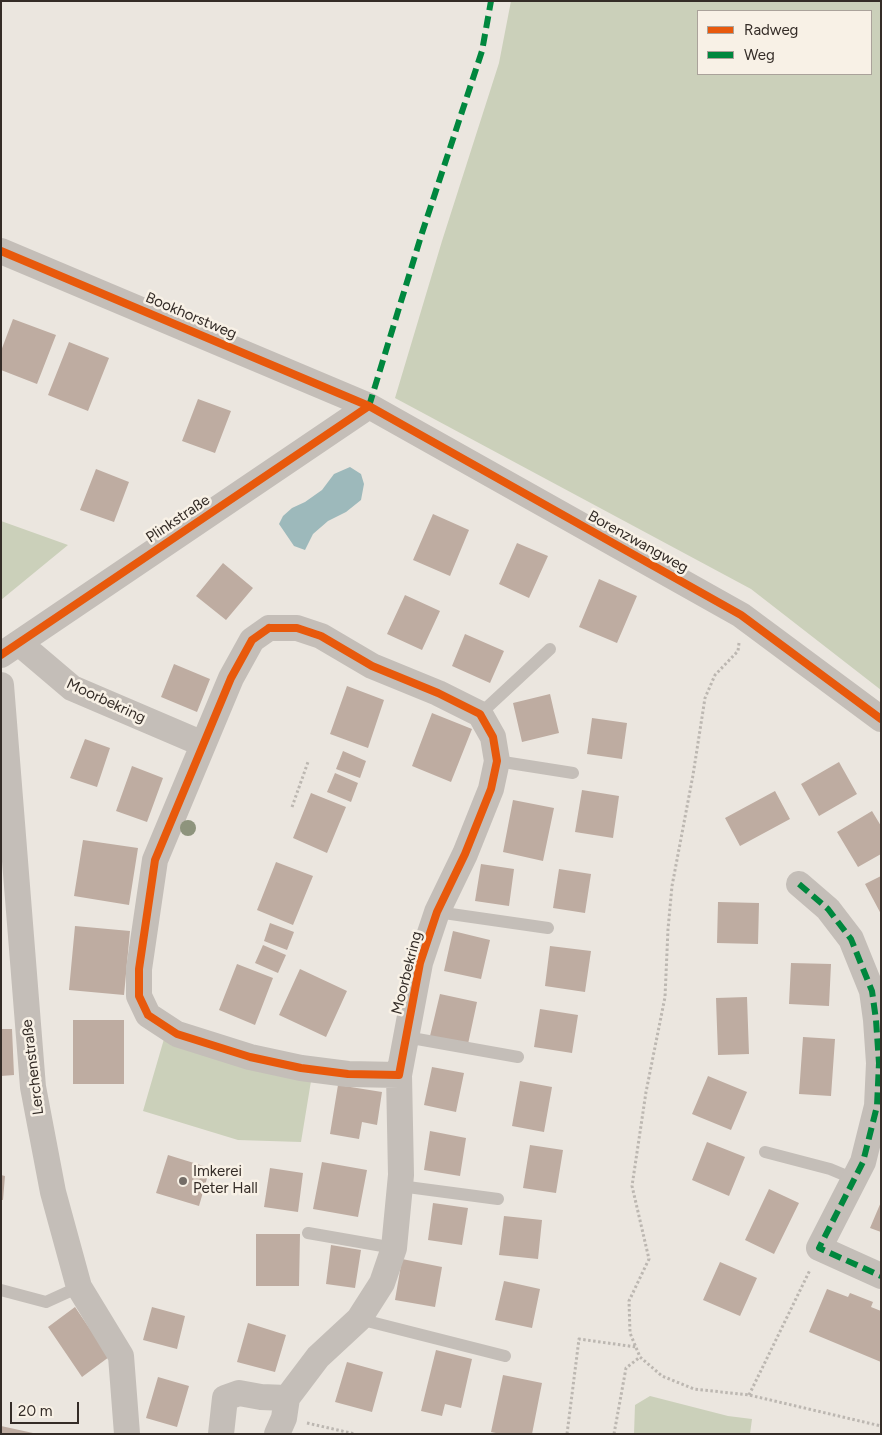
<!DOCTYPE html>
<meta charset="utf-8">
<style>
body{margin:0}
#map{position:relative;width:882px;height:1435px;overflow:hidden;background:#ebe6df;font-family:Figtree,sans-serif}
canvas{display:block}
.frame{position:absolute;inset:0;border:2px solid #342c27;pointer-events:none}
.legend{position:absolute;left:697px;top:10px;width:175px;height:65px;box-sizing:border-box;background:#f8f1e6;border:1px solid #aaa29a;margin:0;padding:6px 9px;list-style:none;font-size:15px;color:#342c27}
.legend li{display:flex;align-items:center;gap:10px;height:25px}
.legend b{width:25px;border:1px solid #aaa29a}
.scale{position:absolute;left:10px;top:1402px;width:69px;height:22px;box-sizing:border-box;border:2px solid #342c27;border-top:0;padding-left:6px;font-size:15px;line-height:18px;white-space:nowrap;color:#342c27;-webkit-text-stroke:4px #f8f1e6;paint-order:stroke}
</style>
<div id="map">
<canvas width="882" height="1435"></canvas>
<div class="frame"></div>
<ul class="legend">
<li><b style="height:6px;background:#e8590c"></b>Radweg</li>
<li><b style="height:6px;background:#00873e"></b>Weg</li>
</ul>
<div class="scale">20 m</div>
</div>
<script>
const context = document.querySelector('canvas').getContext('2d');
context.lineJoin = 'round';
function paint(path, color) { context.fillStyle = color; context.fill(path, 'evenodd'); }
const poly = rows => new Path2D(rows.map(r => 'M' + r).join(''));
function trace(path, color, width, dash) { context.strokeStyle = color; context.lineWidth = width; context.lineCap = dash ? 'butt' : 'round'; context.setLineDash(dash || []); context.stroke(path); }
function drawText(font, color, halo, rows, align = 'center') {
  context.font = font + ' Figtree,sans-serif'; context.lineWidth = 5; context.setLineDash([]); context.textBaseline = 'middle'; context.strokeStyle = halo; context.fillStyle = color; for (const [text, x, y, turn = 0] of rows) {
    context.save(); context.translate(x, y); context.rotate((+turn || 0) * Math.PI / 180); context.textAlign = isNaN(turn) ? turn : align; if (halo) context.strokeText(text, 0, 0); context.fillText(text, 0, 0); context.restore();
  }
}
const green = poly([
 [511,1,881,1,881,690,751,589,395,398,442,241,499,63],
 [698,11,871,11,871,74,698,74],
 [1,521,68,545,1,600],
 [164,1039,312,1075,301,1142,238,1140,143,1111],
 [650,1396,728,1416,752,1419,750,1434,634,1434,635,1405]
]);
const water = poly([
 [350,467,361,474,364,484,361,500,346,512,328,521,313,534,305,550,294,546,279,524,283,516,292,508,305,502,322,490,334,474]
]);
const building = poly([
 [13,319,56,335,37,384,1,370,1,351],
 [69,342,109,358,88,411,48,395],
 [198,399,231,411,215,453,182,441],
 [96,469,129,482,114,522,80,510],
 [433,514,469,530,450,576,413,560],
 [517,543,548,556,529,598,499,584],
 [223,563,253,588,226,620,196,596],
 [599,579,637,596,617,643,579,627],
 [405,595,440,611,422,650,387,634],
 [465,634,504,651,490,683,452,666],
 [174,664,210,679,197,712,161,697],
 [347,686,384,700,368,748,330,734],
 [550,694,559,733,522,742,513,703],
 [432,713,472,729,451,782,412,766],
 [592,718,627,723,622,759,587,754],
 [85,739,110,748,97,787,70,778],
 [343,751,366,761,360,778,336,769],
 [839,762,857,794,819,816,801,784],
 [132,766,163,778,147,822,116,811],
 [335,773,358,783,351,802,327,792],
 [582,790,619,796,613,838,575,832],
 [775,791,790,819,740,846,725,818],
 [311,793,346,807,327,853,293,838],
 [513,800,554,808,543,861,503,852],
 [872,811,881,826,881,854,858,867,837,832],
 [83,840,138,848,129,905,74,896],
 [276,862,313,876,293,925,257,910],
 [481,864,514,869,509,906,475,901],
 [559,869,591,874,585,913,553,908],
 [881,876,881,914,865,884],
 [718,902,759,903,758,944,717,943],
 [270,923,294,932,287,950,264,941],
 [75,926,130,931,124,995,69,990],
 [453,931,490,940,481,979,444,971],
 [263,945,286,955,278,973,255,963],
 [550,946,591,951,585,992,545,986],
 [791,963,831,964,829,1006,789,1004],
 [237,964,273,978,255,1025,219,1010],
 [300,969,347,991,326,1037,279,1015],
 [440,994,477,1002,468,1044,430,1036],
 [747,997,749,1054,718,1055,716,998],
 [540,1009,578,1015,572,1053,534,1047],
 [73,1020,124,1020,124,1084,73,1084],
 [1,1029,12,1029,14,1075,1,1076],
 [803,1037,835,1039,831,1096,799,1094],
 [432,1067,464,1073,456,1112,424,1105],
 [708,1076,747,1092,731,1130,692,1114],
 [520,1081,552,1087,544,1132,512,1126],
 [338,1085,382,1092,377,1125,362,1122,359,1139,330,1134],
 [430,1131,466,1138,460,1176,424,1170],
 [707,1142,745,1157,729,1196,692,1180],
 [530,1145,563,1150,556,1193,523,1188],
 [168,1155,210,1168,199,1206,156,1193],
 [322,1162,367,1170,358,1217,313,1209],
 [270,1168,303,1173,298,1212,264,1207],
 [1,1175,5,1176,3,1200,1,1200],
 [769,1189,799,1203,774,1254,745,1240],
 [881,1202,881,1232,870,1228],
 [433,1203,468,1208,462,1245,428,1240],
 [504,1216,542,1220,538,1259,499,1255],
 [256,1234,300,1234,299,1286,256,1286],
 [331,1245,361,1250,355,1288,326,1284],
 [402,1259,442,1267,435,1307,395,1300],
 [720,1262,757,1278,740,1316,703,1300],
 [504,1281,540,1289,532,1328,495,1320],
 [827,1289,848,1297,850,1293,873,1302,871,1307,881,1311,881,1362,809,1332],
 [75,1307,109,1357,82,1377,48,1327],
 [152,1307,185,1316,177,1349,143,1340],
 [248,1323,286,1335,275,1372,237,1362],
 [436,1350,472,1359,461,1408,445,1404,442,1416,421,1411],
 [347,1362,383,1372,372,1412,335,1402],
 [503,1375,542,1383,532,1434,501,1434,491,1432],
 [158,1377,189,1386,177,1427,146,1418],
 [1,1426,33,1433,33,1434,1,1434]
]);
const path = poly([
 [739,643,738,651,715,675,705,698,693,775,672,886,668,929,665,997,646,1092,632,1186,649,1259,629,1301,630,1333,640,1357,662,1376,694,1389,749,1395,881,1426],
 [292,807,308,762],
 [749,1395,810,1270],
 [307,1423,355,1434],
 [567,1434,579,1339,636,1347],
 [614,1434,626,1368,640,1357]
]);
const service = poly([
 [480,714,550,649],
 [497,761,573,773],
 [437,912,548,928],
 [406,1037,518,1057],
 [765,1152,830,1169,854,1179],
 [400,1186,498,1199],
 [308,1233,394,1248],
 [1,1290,46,1302,79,1287],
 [359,1319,505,1356]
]);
const minor = poly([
 [1,251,369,406,741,615,881,719],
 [269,628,297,628,321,636,372,666,438,693,480,714,493,737,497,761,491,789,465,854,437,912,420,963,399,1075,348,1074,301,1068,250,1057,177,1034,148,1015,139,996,139,969,155,860,231,678,252,640,269,628],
 [19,643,72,688,203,744],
 [1,655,369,406],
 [1,685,33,1087,53,1192,79,1287,121,1356,127,1434],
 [799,884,828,909,851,939,872,991,876,1020,879,1063,877,1106,863,1162,819,1248,881,1276],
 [221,1434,225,1398,239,1393,261,1397,287,1398],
 [277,1434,284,1418,287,1398,318,1357,359,1319,382,1283,394,1248,401,1175,399,1075]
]);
const quiet = poly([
 [369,406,422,233,482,51,491,1],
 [799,884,828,909,851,939,872,991,876,1020,879,1063,877,1106,863,1162,819,1248,881,1276]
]);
const cycleway = poly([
 [1,251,369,406,741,615,881,719],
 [269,628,297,628,321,636,372,666,438,693,480,714,493,737,497,761,491,789,465,854,437,912,420,963,399,1075,348,1074,301,1068,250,1057,177,1034,148,1015,139,996,139,969,155,860,231,678,252,640,269,628],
 [1,655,369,406]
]);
const trees = [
 [188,828]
];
const markers = [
 [183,1181,5,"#746d67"]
];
const streetNames = [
 ["Bookhorstweg",191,316,23],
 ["Plinkstraße",178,519,-34],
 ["Borenzwangweg",638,542,29],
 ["Moorbekring",106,701,25],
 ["Moorbekring",407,973,-76],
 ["Lerchenstraße",33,1067,-97]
];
const poiNames = [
 ["Imkerei",193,1172],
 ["Peter Hall",193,1189]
];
paint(green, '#cbd0ba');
paint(water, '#9db9bb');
paint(building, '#beaca1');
trace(path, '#bcb7b1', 3, [2.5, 2.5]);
trace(service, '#c4beb8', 12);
trace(minor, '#c4beb8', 26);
trace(quiet, '#00873e', 6, [12, 6]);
trace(cycleway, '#e8590c', 8);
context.fillStyle = '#8e947d';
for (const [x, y] of trees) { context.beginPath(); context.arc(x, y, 8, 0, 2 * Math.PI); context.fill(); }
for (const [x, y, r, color] of markers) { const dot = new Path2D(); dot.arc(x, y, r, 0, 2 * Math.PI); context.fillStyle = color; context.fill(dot); trace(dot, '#f8f1e6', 2); }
drawText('15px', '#342c27', '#f8f1e6', streetNames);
drawText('15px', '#342c27', '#f8f1e6', poiNames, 'left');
</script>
